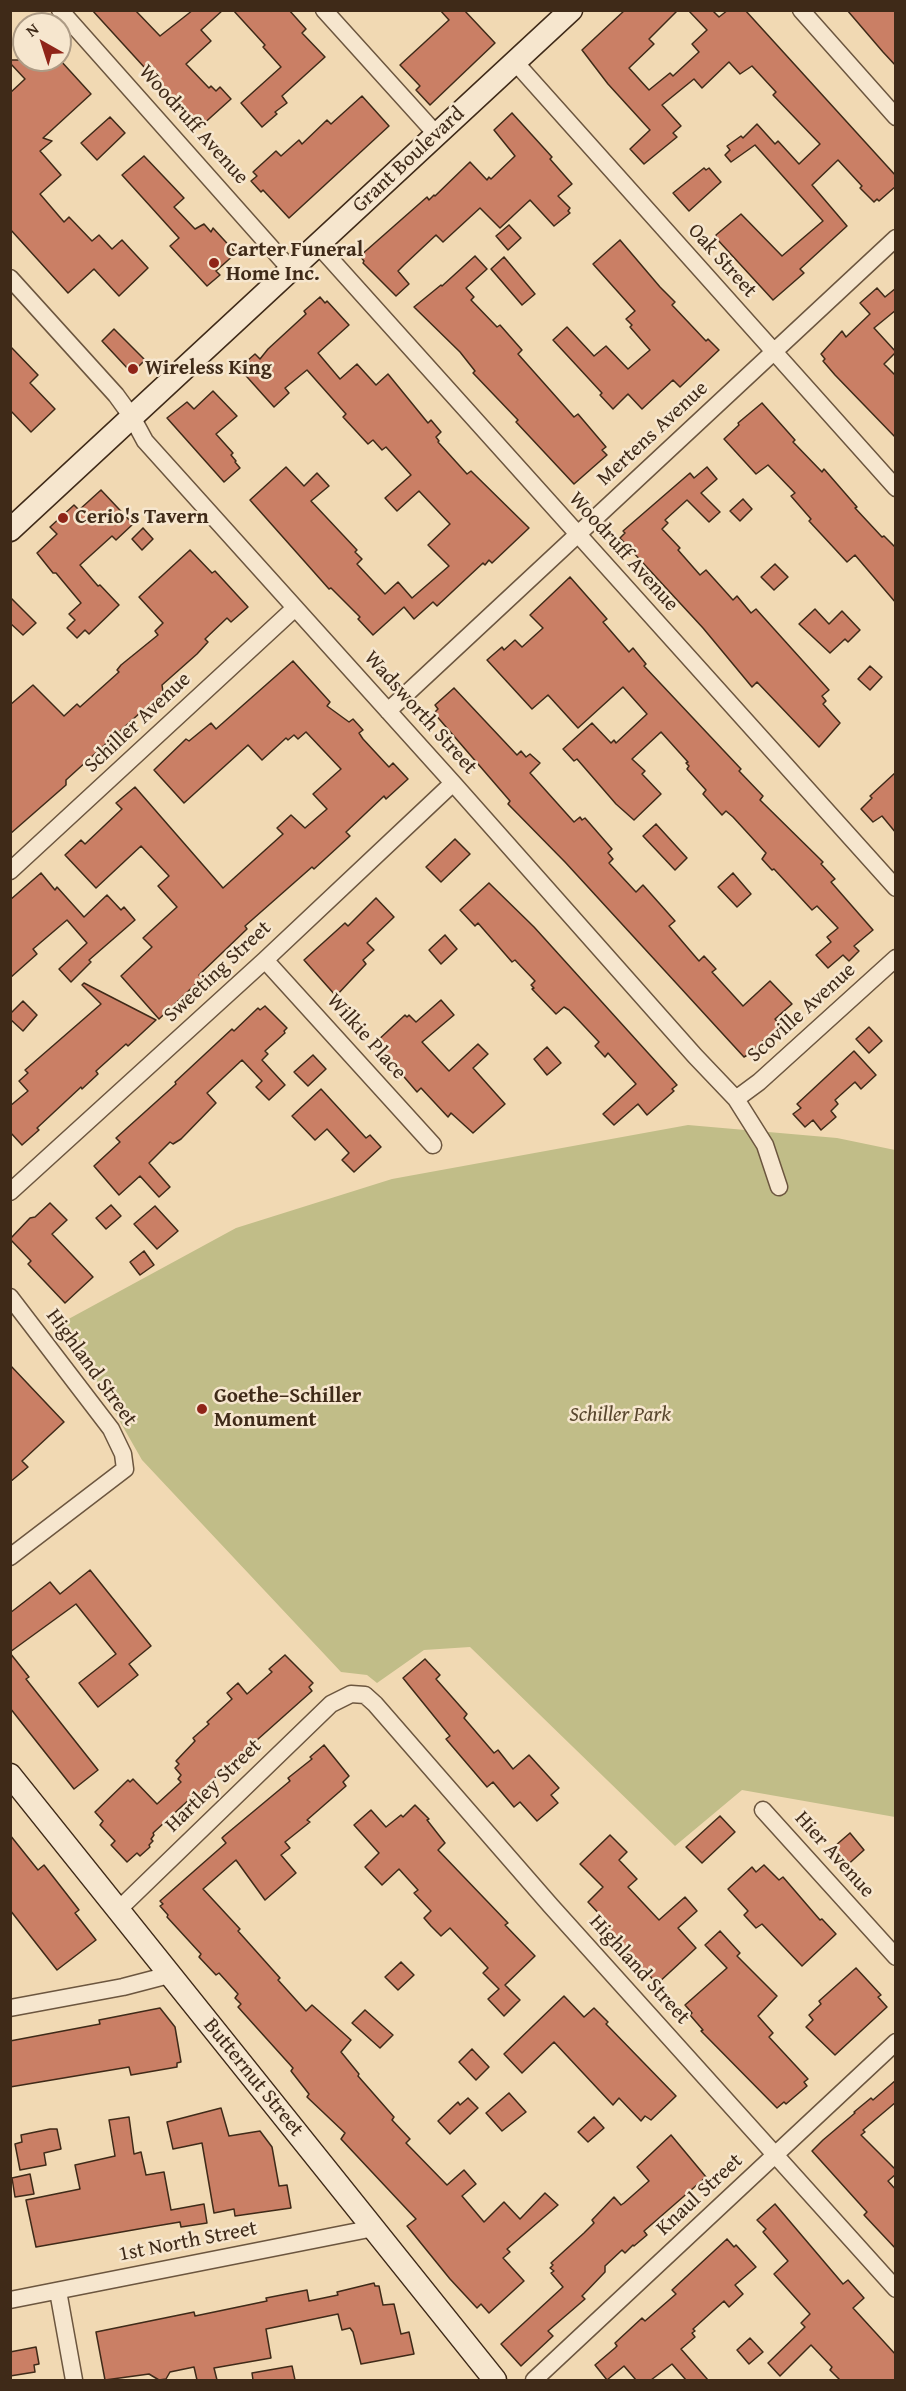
<!DOCTYPE html>
<meta charset="utf-8">
<style>
body{margin:0}
#map{position:relative;width:906px;height:2391px;overflow:hidden;background:#f1d9b3;font-family:"Gentium Book Plus",serif}
canvas{display:block}
.frame{position:absolute;inset:0;border:12px solid #3f2a18;pointer-events:none}
.north{position:absolute;left:12px;top:12px;width:60px;height:60px;box-sizing:border-box;background:#f6e6ce;border:2px solid #ad9b85;border-radius:50%;rotate:321deg;font-size:16px;font-weight:700;line-height:24px;text-align:center;color:#3f2a18}
.north::after{content:'';display:block;margin:auto;width:21px;height:27px;background:#8f2418;clip-path:polygon(50% 0,100% 100%,50% 72%,0 100%)}
</style>
<div id="map">
<canvas width="906" height="2391"></canvas>
<div class="frame"></div>
<div class="north">N</div>
</div>
<script>
const context = document.querySelector('canvas').getContext('2d');
context.lineJoin = 'round';
function paint(path, color) { context.fillStyle = color; context.fill(path, 'evenodd'); }
const poly = rows => new Path2D(rows.map(r => 'M' + r).join(''));
function trace(path, color, width, dash) { context.strokeStyle = color; context.lineWidth = width; context.lineCap = dash ? 'butt' : 'round'; context.setLineDash(dash || []); context.stroke(path); }
function drawText(font, color, halo, rows, align = 'center') {
  context.font = font + ' "Gentium Book Plus",serif'; context.lineWidth = 5; context.setLineDash([]); context.textBaseline = 'middle'; context.strokeStyle = halo; context.fillStyle = color; for (const [text, x, y, turn = 0] of rows) {
    context.save(); context.translate(x, y); context.rotate((+turn || 0) * Math.PI / 180); context.textAlign = isNaN(turn) ? turn : align; if (halo) context.strokeText(text, 0, 0); context.fillText(text, 0, 0); context.restore();
  }
}
const green = poly([
 [688,1125,837,1138,895,1150,895,1817,742,1790,675,1846,470,1647,424,1650,377,1683,367,1675,341,1672,142,1460,63,1322,236,1228,392,1179]
]);
const building = poly([
 [92,10,135,10,160,36,193,10,223,10,201,30,211,41,186,64,209,88,211,86,216,91,220,87,231,99,200,127,197,125,92,10],
 [233,10,289,10,306,29,302,33,325,57,282,96,287,103,275,112,277,114,262,127,241,103,281,67,263,47,265,45,233,10],
 [440,10,464,10,495,43,430,105,416,90,420,86,400,65,449,20,440,10],
 [625,10,678,10,649,39,654,44,629,68,649,90,670,73,673,76,699,52,692,44,707,30,688,10,712,10,719,17,728,10,745,10,896,176,896,186,879,201,877,199,874,202,860,188,862,186,838,160,812,185,847,226,800,269,804,273,773,300,716,238,716,235,741,214,782,256,823,221,755,145,731,162,725,155,730,150,727,146,741,136,743,138,757,124,775,144,778,141,799,164,820,144,773,95,776,92,752,66,740,74,729,62,702,88,694,79,662,105,681,126,673,133,677,137,644,164,630,149,650,130,608,84,582,50,625,10],
 [847,10,896,10,896,66,883,52,847,10],
 [10,60,60,60,91,94,43,138,52,141,40,151,61,175,40,194,64,222,69,217,92,241,99,235,112,249,122,240,148,268,119,296,94,269,68,293,10,229,10,93,25,79,10,63,10,60],
 [362,96,389,126,289,218,263,190,261,192,251,181,257,176,253,172,276,151,281,156,299,140,302,144,327,120,331,124,362,96],
 [512,113,552,157,550,159,572,184,558,196,570,208,568,211,570,213,554,226,530,200,500,228,480,208,443,242,436,235,404,265,398,271,409,284,396,296,363,263,364,261,360,256,427,197,429,200,434,195,435,196,470,162,487,180,489,177,491,179,515,156,494,130,512,113],
 [110,117,125,133,97,160,81,143,110,117],
 [144,156,184,198,174,207,195,229,204,224,211,232,213,228,236,253,216,271,220,275,207,286,170,246,179,238,122,175,144,156],
 [704,168,706,170,709,168,721,182,689,211,673,193,704,168],
 [509,225,521,238,508,250,496,236,509,225],
 [620,240,660,287,675,302,672,305,706,341,708,339,719,350,680,387,673,380,642,409,628,394,613,409,600,395,602,393,553,340,567,327,594,356,606,346,628,369,650,350,630,327,632,325,626,319,635,311,593,264,620,240],
 [475,256,487,269,466,288,474,297,471,300,497,327,500,325,522,350,518,354,574,417,578,414,606,447,602,450,607,455,574,484,516,422,518,420,473,373,475,371,460,352,414,307,441,285,442,286,475,256],
 [504,257,535,294,522,305,491,269,504,257],
 [877,288,885,297,896,288,896,310,874,328,896,352,884,364,896,376,896,438,835,375,823,361,825,359,821,354,842,331,846,337,870,314,860,303,877,288],
 [320,297,325,303,327,301,349,325,318,353,340,379,357,364,376,385,388,374,428,423,431,420,441,432,436,437,439,441,438,442,467,474,471,471,529,528,492,563,489,560,485,565,483,563,437,606,433,602,414,619,404,607,373,635,358,619,360,617,331,588,329,589,250,500,286,467,304,486,317,473,329,486,311,501,357,550,355,552,362,559,357,564,385,594,398,582,412,598,449,566,428,545,450,524,419,491,397,511,385,498,411,475,386,447,382,450,373,440,368,444,343,417,346,414,307,370,285,388,289,393,274,407,239,368,255,354,260,359,268,349,306,314,304,311,320,297],
 [114,329,145,360,136,369,129,370,102,341,114,329],
 [10,346,38,375,30,383,55,409,31,432,10,410,10,346],
 [213,391,237,416,216,434,233,453,231,455,236,461,235,462,240,468,224,482,167,418,187,402,194,409,213,391],
 [762,403,795,440,793,442,822,472,824,469,857,507,855,508,882,537,884,536,896,548,896,603,855,555,847,562,809,521,811,519,791,496,795,493,768,465,756,474,724,439,739,425,738,423,762,403],
 [707,467,717,479,701,493,720,512,709,522,687,500,665,520,668,523,662,529,680,548,678,550,700,575,706,570,733,600,737,596,751,613,756,609,829,690,822,696,826,701,823,704,840,723,819,747,757,682,752,687,703,628,620,538,625,533,623,531,690,473,694,478,707,467],
 [101,490,133,524,116,540,112,536,80,565,98,586,100,585,119,605,89,634,85,630,77,638,67,628,75,620,69,614,81,603,56,573,53,573,37,553,57,534,50,527,74,505,79,510,101,490],
 [743,499,752,509,740,521,730,511,743,499],
 [143,528,153,539,142,550,132,539,143,528],
 [190,550,212,573,215,571,248,607,231,622,227,618,205,639,208,642,197,654,162,685,163,692,66,780,66,785,10,834,10,705,33,685,64,716,77,704,80,707,119,672,117,670,121,665,158,635,155,631,163,623,139,597,190,550],
 [775,564,788,577,774,590,761,577,775,564],
 [570,577,607,619,603,622,629,652,633,648,646,664,644,666,741,769,739,771,763,796,760,800,823,862,821,864,835,879,831,882,873,930,854,946,859,951,849,961,843,955,828,968,816,955,831,942,827,937,838,928,817,906,812,910,774,869,772,870,762,859,766,853,733,817,726,811,722,815,703,794,706,790,687,769,689,766,686,763,688,762,661,732,632,759,645,771,642,774,661,794,634,820,616,804,577,759,574,761,563,749,592,723,611,743,614,740,616,743,647,714,623,687,578,728,548,695,532,709,487,660,502,647,504,650,515,640,522,647,543,628,530,615,570,577],
 [10,597,36,623,23,635,10,623,10,597],
 [815,609,829,624,842,611,860,630,848,642,845,639,830,653,799,624,815,609],
 [293,661,330,702,327,706,349,722,353,719,363,730,359,733,363,739,389,767,393,763,408,779,386,799,384,796,346,832,350,836,314,869,312,867,245,926,247,929,199,975,202,978,159,1019,121,976,152,947,143,938,177,907,158,886,169,876,141,846,96,888,65,855,81,840,85,844,122,809,116,803,135,787,223,888,283,834,277,828,291,815,305,828,327,809,313,794,341,769,306,732,298,739,294,735,288,740,286,738,262,760,248,745,184,803,154,770,186,739,189,741,211,723,216,729,293,661],
 [870,666,882,677,870,690,858,679,870,666],
 [454,688,517,755,521,751,526,757,530,754,540,763,530,773,574,822,580,817,582,820,585,818,612,849,608,853,613,859,609,863,636,892,643,885,675,921,669,926,699,961,704,956,716,969,712,972,743,1006,770,981,792,1004,775,1019,780,1025,777,1028,749,1054,744,1057,565,862,508,804,510,801,434,713,438,709,435,705,454,688],
 [896,772,896,833,882,816,873,822,861,809,872,798,870,796,896,772],
 [656,824,687,858,675,870,643,836,656,824],
 [455,839,470,854,441,882,426,867,455,839],
 [41,873,55,890,57,887,84,917,107,895,121,910,124,907,135,920,89,960,91,962,71,982,59,969,87,943,67,920,33,949,37,954,10,978,10,900,41,873],
 [733,873,751,894,737,907,718,887,733,873],
 [489,883,534,927,677,1085,672,1089,674,1091,647,1115,638,1104,614,1125,603,1114,636,1084,608,1053,605,1057,595,1046,599,1042,569,1010,564,1007,556,1014,532,989,534,988,531,985,535,981,515,960,512,962,478,923,475,926,460,910,489,883],
 [376,898,394,917,367,943,374,950,363,960,366,964,336,996,304,960,345,923,348,926,376,898],
 [445,935,457,949,441,964,429,950,445,935],
 [84,983,156,1020,128,1046,126,1044,96,1071,98,1074,82,1089,81,1087,37,1128,39,1130,22,1145,10,1132,10,1106,28,1091,19,1081,28,1073,25,1070,101,1004,82,985,84,983],
 [441,1000,454,1015,422,1042,449,1071,478,1044,488,1054,473,1068,505,1104,473,1133,451,1113,448,1117,421,1088,417,1092,375,1043,405,1015,407,1017,409,1015,416,1022,441,1000],
 [23,1001,37,1015,23,1031,10,1019,10,1014,23,1001],
 [265,1006,287,1028,284,1031,285,1033,265,1051,268,1054,262,1060,285,1085,269,1100,256,1087,262,1081,242,1060,207,1093,216,1103,181,1139,173,1144,170,1142,149,1163,170,1187,159,1197,140,1176,119,1195,94,1166,120,1142,116,1138,176,1084,175,1082,232,1029,234,1031,258,1008,260,1010,265,1006],
 [869,1027,882,1041,869,1053,856,1039,869,1027],
 [547,1047,561,1063,547,1075,534,1059,547,1047],
 [854,1051,876,1075,861,1089,855,1082,835,1100,838,1104,831,1111,836,1117,821,1130,813,1120,805,1127,793,1114,801,1108,797,1104,854,1051],
 [313,1055,326,1069,308,1086,294,1072,313,1055],
 [321,1089,366,1138,370,1135,381,1147,354,1172,342,1160,349,1153,327,1129,315,1140,292,1116,321,1089],
 [50,1203,67,1220,52,1234,93,1277,65,1303,28,1264,31,1261,10,1239,30,1218,35,1217,50,1203],
 [111,1205,121,1216,106,1229,96,1218,111,1205],
 [155,1206,178,1231,157,1249,134,1224,155,1206],
 [144,1251,154,1265,140,1275,130,1262,144,1251],
 [10,1365,64,1422,22,1461,28,1467,10,1482,10,1365],
 [90,1570,151,1646,129,1664,138,1675,98,1707,79,1683,116,1654,76,1604,10,1652,10,1613,50,1582,60,1594,90,1570],
 [10,1653,29,1677,26,1679,98,1770,74,1789,10,1708,10,1653],
 [285,1655,313,1683,309,1687,312,1691,211,1781,214,1785,200,1798,196,1794,193,1796,153,1833,154,1835,151,1839,153,1841,149,1845,150,1847,140,1856,137,1853,127,1862,111,1845,115,1841,100,1825,103,1821,95,1812,128,1780,130,1782,133,1779,157,1804,181,1782,178,1779,181,1775,175,1768,179,1764,176,1761,195,1741,193,1738,209,1724,207,1722,232,1699,227,1693,238,1683,247,1694,272,1672,269,1669,285,1655],
 [425,1659,440,1675,436,1679,467,1714,464,1718,494,1753,498,1750,513,1769,529,1755,559,1788,551,1795,558,1803,537,1821,520,1802,514,1807,493,1782,487,1787,446,1739,450,1736,403,1678,425,1659],
 [324,1745,349,1776,343,1782,346,1786,307,1820,310,1822,285,1842,290,1848,281,1855,296,1873,265,1900,236,1860,203,1889,240,1929,238,1931,280,1978,278,1980,306,2011,312,2005,351,2040,341,2052,359,2074,358,2076,394,2117,392,2120,410,2139,406,2143,447,2185,464,2170,476,2184,462,2196,484,2222,504,2202,520,2219,545,2193,558,2205,507,2249,510,2252,503,2258,524,2281,489,2313,481,2304,477,2308,450,2279,407,2226,416,2219,341,2139,345,2133,307,2097,309,2094,291,2071,293,2068,238,2007,241,2004,235,1998,238,1994,219,1973,216,1975,199,1957,201,1954,167,1917,168,1915,160,1906,163,1904,160,1901,226,1843,222,1838,224,1836,290,1781,288,1778,312,1759,310,1757,324,1745],
 [415,1805,429,1819,427,1820,445,1843,438,1850,508,1923,505,1925,535,1956,505,1985,520,2000,504,2016,488,1999,499,1989,483,1973,488,1968,450,1928,441,1936,431,1926,424,1918,431,1911,414,1893,418,1890,399,1869,382,1885,365,1867,379,1853,354,1825,371,1810,386,1827,401,1815,403,1817,415,1805],
 [720,1816,735,1832,702,1863,686,1847,720,1816],
 [850,1833,864,1850,843,1869,828,1852,850,1833],
 [10,1835,38,1870,44,1865,79,1910,75,1913,96,1940,57,1970,10,1910,10,1835],
 [610,1835,627,1852,619,1860,637,1879,628,1887,659,1920,685,1897,697,1911,678,1928,696,1948,657,1984,615,1937,613,1939,601,1926,606,1921,588,1902,603,1887,580,1864,610,1835],
 [764,1865,779,1880,783,1877,820,1920,822,1919,836,1934,802,1966,762,1924,756,1928,744,1915,748,1911,728,1889,752,1867,756,1872,764,1865],
 [720,1931,740,1953,737,1956,777,1996,758,2016,773,2033,769,2037,808,2079,804,2082,807,2086,786,2104,784,2102,777,2108,701,2031,703,2030,690,2015,692,2013,685,2005,727,1968,705,1945,720,1931],
 [401,1962,414,1975,398,1990,385,1977,401,1962],
 [856,1968,881,1995,878,1997,887,2007,835,2055,806,2027,813,2020,809,2015,821,2004,819,2001,856,1968],
 [564,1996,584,2017,594,2008,608,2022,606,2024,676,2096,651,2120,645,2116,641,2121,619,2098,613,2105,554,2042,522,2073,504,2054,564,1996],
 [160,2008,175,2027,181,2062,177,2063,177,2067,131,2075,129,2067,10,2087,10,2041,100,2024,99,2020,160,2008],
 [365,2010,393,2035,380,2048,352,2023,365,2010],
 [472,2049,489,2067,476,2080,459,2062,472,2049],
 [896,2080,896,2102,863,2130,865,2132,861,2135,896,2170,896,2174,888,2181,896,2190,896,2249,864,2215,867,2212,812,2151,823,2140,855,2113,854,2112,871,2098,873,2100,896,2080],
 [509,2093,526,2112,502,2131,486,2113,509,2093],
 [468,2098,478,2108,450,2134,438,2121,458,2102,460,2105,468,2098],
 [221,2108,229,2136,260,2131,272,2147,279,2186,287,2185,291,2208,235,2216,234,2209,214,2213,202,2143,173,2149,167,2122,221,2108],
 [129,2117,134,2154,141,2152,146,2175,164,2172,171,2210,204,2204,207,2223,181,2227,180,2222,150,2227,36,2247,26,2200,80,2189,75,2165,115,2156,109,2120,129,2117],
 [594,2117,604,2128,588,2142,578,2132,594,2117],
 [50,2129,57,2129,61,2149,44,2153,46,2165,20,2170,15,2144,22,2142,21,2135,50,2129],
 [671,2135,706,2177,644,2231,647,2235,634,2246,633,2245,625,2253,622,2250,605,2266,605,2272,582,2296,585,2299,548,2331,553,2336,521,2366,501,2344,563,2287,551,2273,554,2271,550,2268,553,2265,551,2263,584,2233,594,2223,592,2220,614,2197,621,2205,624,2203,649,2181,637,2167,671,2135],
 [30,2174,34,2194,15,2197,12,2178,30,2174],
 [775,2204,843,2284,848,2280,864,2298,853,2308,896,2355,896,2380,840,2380,830,2370,832,2367,811,2345,780,2376,768,2363,805,2327,801,2323,810,2314,774,2274,788,2261,763,2232,766,2229,757,2220,775,2204],
 [727,2239,734,2247,736,2245,756,2267,735,2285,743,2294,729,2307,724,2301,693,2329,695,2331,692,2333,695,2337,681,2349,708,2380,686,2380,672,2364,651,2380,636,2380,624,2366,607,2380,595,2365,615,2348,617,2346,615,2343,628,2331,642,2318,645,2321,676,2294,672,2290,727,2239],
 [374,2283,375,2286,379,2286,383,2305,394,2304,401,2334,409,2332,414,2354,361,2364,353,2332,350,2328,342,2330,338,2314,266,2329,271,2358,214,2368,217,2380,197,2380,194,2367,170,2372,166,2379,159,2380,149,2374,105,2380,96,2332,194,2312,195,2316,267,2301,266,2298,307,2290,309,2301,338,2295,337,2292,374,2283],
 [750,2338,763,2352,749,2364,737,2350,750,2338],
 [36,2347,39,2364,34,2365,35,2372,10,2376,10,2352,36,2347],
 [292,2366,295,2380,253,2380,252,2373,292,2366]
]);
const street = poly([
 [60,10,291,270],
 [324,10,437,135],
 [801,10,896,117],
 [515,62,896,488],
 [318,245,896,888],
 [10,278,116,395,132,417,145,441,453,783,695,1056,736,1099,765,1145,779,1187],
 [388,711,896,238],
 [10,871,295,608],
 [265,960,433,1145],
 [736,1099,759,1082,896,958],
 [10,1192,265,960,453,783],
 [10,1297,111,1429,123,1454,125,1469,10,1557],
 [763,1810,896,1957],
 [118,1910,331,1704,351,1694,365,1695,375,1704,551,1906,896,2289],
 [10,2008,123,1987,169,1975],
 [58,2291,74,2380],
 [10,2300,374,2228],
 [534,2380,896,2042]
]);
const secondary = poly([
 [10,530,571,10],
 [10,1775,495,2380]
]);
const markers = [
 [214,263,6,"#8f2418"],
 [133,369,6,"#8f2418"],
 [63,518,6,"#8f2418"],
 [202,1409,6,"#8f2418"]
];
const streetNames = [
 ["Woodruff Avenue",193,125,48],
 ["Grant Boulevard",409,160,-43],
 ["Oak Street",722,261,48],
 ["Mertens Avenue",653,434,-43],
 ["Woodruff Avenue",623,552,48],
 ["Wadsworth Street",420,713,48],
 ["Schiller Avenue",138,723,-43],
 ["Sweeting Street",218,972,-43],
 ["Scoville Avenue",802,1013,-42],
 ["Wilkie Place",366,1037,48],
 ["Highland Street",91,1368,54],
 ["Hartley Street",214,1786,-44],
 ["Hier Avenue",834,1855,48],
 ["Highland Street",639,1970,48],
 ["Butternut Street",253,2078,51],
 ["Knaul Street",700,2195,-43],
 ["1st North Street",188,2242,-11]
];
const poiNames = [
 ["Carter Funeral",226,251],
 ["Home Inc.",226,275],
 ["Wireless King",145,369],
 ["Cerio's Tavern",75,518],
 ["Goethe–Schiller",214,1397],
 ["Monument",214,1421]
];
const parkNames = [
 ["Schiller Park",620,1416]
];
paint(green, '#c1bd88');
paint(building, '#ca7f65');
trace(building, '#3f2a18', 1.5);
trace(street, '#6c563f', 19);
trace(secondary, '#3f2a18', 25);
trace(street, '#f6e6ce', 16);
trace(secondary, '#f6e6ce', 22);
for (const [x, y, r, color] of markers) { const dot = new Path2D(); dot.arc(x, y, r, 0, 2 * Math.PI); context.fillStyle = color; context.fill(dot); trace(dot, '#f6e6ce', 2); }
drawText('21px', '#3f2a18', '#f6e6ce', streetNames);
drawText('bold 21px', '#3f2a18', '#f6e6ce', poiNames, 'left');
drawText('italic 21px', '#59472e', '#f6e6ce', parkNames);
</script>
